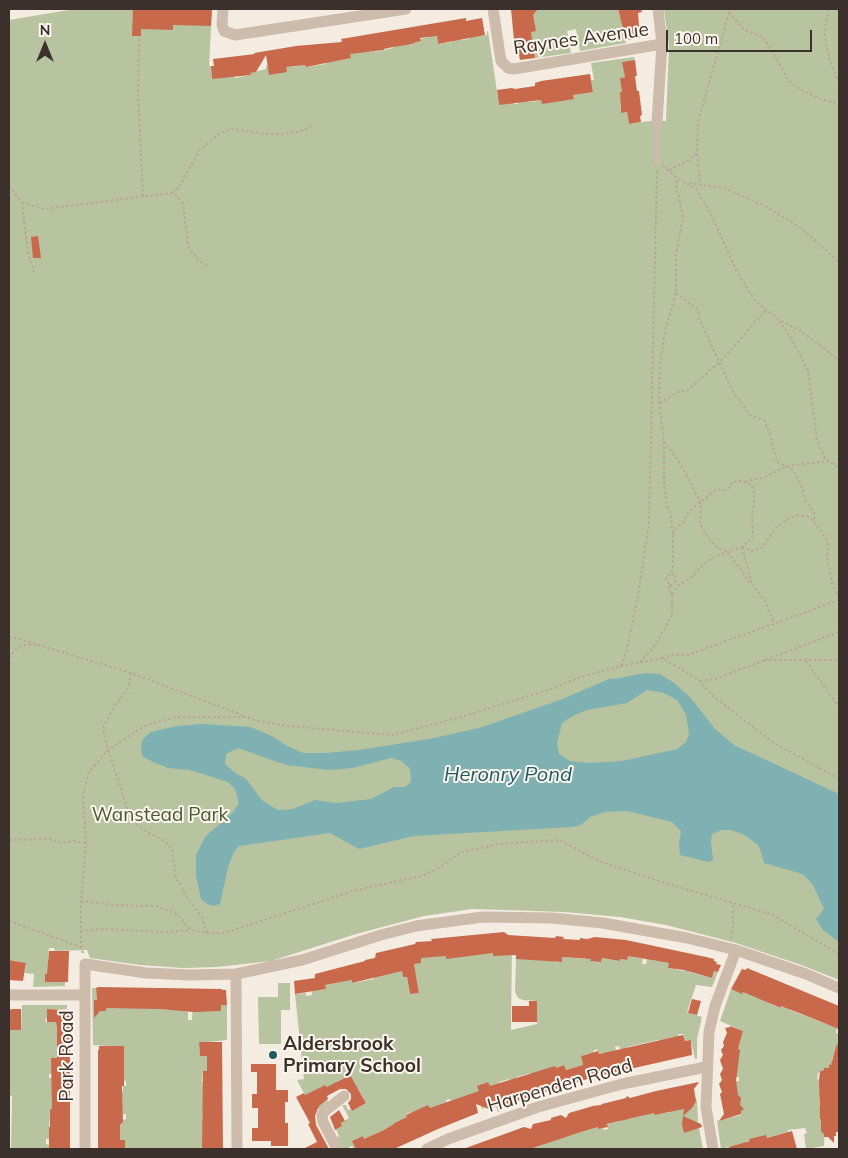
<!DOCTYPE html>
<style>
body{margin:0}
#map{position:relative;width:848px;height:1158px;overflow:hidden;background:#f4ebe1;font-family:Mulish,sans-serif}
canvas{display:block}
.frame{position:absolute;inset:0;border:10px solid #3b302b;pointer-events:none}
.north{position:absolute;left:20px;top:20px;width:50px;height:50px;-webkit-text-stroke:4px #fbf5ee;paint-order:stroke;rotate:0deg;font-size:14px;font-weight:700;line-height:20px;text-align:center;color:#3b302b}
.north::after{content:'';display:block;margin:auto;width:18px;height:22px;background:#3b302b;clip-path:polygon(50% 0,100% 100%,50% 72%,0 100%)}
.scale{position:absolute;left:666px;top:30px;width:146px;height:22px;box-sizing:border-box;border:2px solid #3b302b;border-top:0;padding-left:6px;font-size:15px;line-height:18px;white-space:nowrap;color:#3b302b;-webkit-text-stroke:4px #fbf5ee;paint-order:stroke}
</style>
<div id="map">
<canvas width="848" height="1158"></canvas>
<div class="frame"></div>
<div class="north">N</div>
<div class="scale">100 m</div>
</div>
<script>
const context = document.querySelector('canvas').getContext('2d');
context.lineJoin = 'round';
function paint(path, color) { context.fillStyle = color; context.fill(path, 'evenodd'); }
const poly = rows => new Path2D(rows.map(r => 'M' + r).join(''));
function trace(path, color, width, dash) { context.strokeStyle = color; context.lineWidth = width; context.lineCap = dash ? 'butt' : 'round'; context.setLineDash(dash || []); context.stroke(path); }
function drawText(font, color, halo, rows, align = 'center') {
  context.font = font + ' Mulish,sans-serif'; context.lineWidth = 4; context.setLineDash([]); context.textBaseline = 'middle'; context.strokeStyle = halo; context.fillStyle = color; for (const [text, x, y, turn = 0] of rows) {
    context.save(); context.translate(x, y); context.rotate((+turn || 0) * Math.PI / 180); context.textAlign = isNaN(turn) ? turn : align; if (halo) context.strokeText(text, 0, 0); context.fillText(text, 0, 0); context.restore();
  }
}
const green = poly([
 [75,9,212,9,209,66,211,66,212,79,234,73,235,78,250,75,249,64,254,72,266,69,266,66,285,61,290,62,290,67,303,65,304,58,306,67,326,64,325,55,327,62,350,58,349,45,367,52,373,52,373,41,375,52,393,48,392,38,408,44,409,45,412,45,412,36,415,42,420,41,420,39,429,37,429,34,436,32,438,44,452,42,450,31,461,40,469,39,468,32,479,36,487,35,487,31,488,31,499,105,512,100,514,104,518,104,518,101,527,100,528,102,538,101,537,93,574,98,573,95,593,91,591,80,594,80,591,63,634,57,635,60,623,62,625,77,620,78,624,91,620,92,621,100,625,102,620,103,621,113,627,112,629,124,650,121,666,121,669,46,664,9,839,9,839,980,804,966,736,943,666,925,620,917,564,912,506,910,472,909,424,916,356,934,271,961,217,967,183,968,140,965,90,958,87,950,55,951,54,948,49,948,48,960,54,961,55,974,45,974,45,982,65,982,65,986,33,987,34,974,25,973,26,963,9,960,9,20],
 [536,9,620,9,618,9,620,17,621,17,626,43,580,51,576,29,567,31,571,53,535,58,534,54,538,53,538,47,533,47,530,32,530,14,535,13],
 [512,943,511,1030,537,1024,537,1001,523,1000,518,998,515,992,516,959,526,959,554,955,554,962,562,962,562,957,586,959,587,947,592,947,591,961,601,962,602,958,620,961,620,959,627,960,629,943,633,957,643,959,642,964,646,964,647,959,651,960,669,963,669,968,684,971,687,961,689,972,712,978,714,971,718,972,712,987,696,985,687,1012,702,1017,697,1039,697,1059,695,1059,691,1040,685,1041,683,1034,678,1034,679,1037,670,1038,671,1044,658,1040,627,1047,631,1066,622,1055,619,1046,615,1047,616,1050,604,1060,602,1053,599,1054,597,1049,593,1051,596,1061,589,1053,581,1056,583,1065,566,1070,564,1065,556,1068,532,1080,530,1073,516,1077,519,1087,513,1089,509,1079,499,1082,502,1092,501,1104,503,1110,498,1112,488,1082,478,1086,484,1104,482,1104,484,1109,482,1109,478,1098,451,1101,450,1099,446,1100,447,1103,417,1124,412,1112,406,1114,408,1118,404,1130,399,1120,394,1123,398,1133,391,1126,382,1131,385,1139,369,1148,363,1136,353,1141,356,1149,354,1149,352,1146,346,1149,340,1149,335,1138,339,1136,336,1129,342,1126,341,1123,349,1118,342,1105,346,1105,348,1110,351,1109,352,1111,366,1103,359,1090,354,1093,357,1088,349,1075,336,1082,338,1086,329,1091,325,1085,312,1092,319,1105,328,1100,328,1103,320,1112,317,1105,312,1108,297,1080,304,1079,295,994,306,993,306,996,312,995,310,980,318,990,325,989,325,985,352,980,353,983,374,979,371,962,402,968,403,977,407,977,410,994,419,993,416,975,411,961,421,963,421,955,432,948,433,957,436,957,441,952,442,956,446,956,492,944,493,955],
 [278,983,290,983,290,1010,281,1010,281,1044,259,1044,258,997,278,997],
 [745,987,772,1002,771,1004,781,1008,784,1000,790,1010,826,1024,828,1018,837,1028,836,1033,839,1034,839,1058,833,1057,832,1064,839,1066,839,1068,829,1064,829,1068,824,1068,823,1071,818,1073,817,1079,820,1080,819,1106,825,1106,820,1112,820,1119,825,1119,824,1146,806,1149,804,1134,807,1133,805,1128,788,1130,788,1132,767,1138,759,1144,757,1137,750,1139,750,1141,745,1142,747,1149,739,1149,738,1145,721,1149,717,1121,741,1115,739,1101,741,1098,738,1097,733,1081,739,1081,739,1077,735,1077,738,1049,743,1031,720,1021,731,989,742,993],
 [92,988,96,988,97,1000,94,1000,94,1011,96,1013,100,1011,105,996,112,1008,159,1003,159,1009,169,1010,183,1003,183,1011,188,1012,188,1020,192,1020,193,1004,221,1011,221,1005,227,1005,227,1040,199,1043,200,1056,220,1056,220,1059,207,1059,208,1071,203,1071,202,1082,208,1083,205,1112,202,1113,202,1118,208,1118,207,1130,202,1130,203,1149,112,1149,120,1140,120,1135,112,1135,112,1125,121,1125,123,1120,126,1119,126,1114,112,1115,119,1091,123,1091,123,1086,126,1086,126,1081,112,1080,119,1069,124,1069,124,1059,112,1059,112,1051,124,1051,124,1047,93,1045],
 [22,1005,67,1005,67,1009,47,1009,47,1018,45,1019,46,1022,56,1022,57,1028,57,1058,51,1059,51,1062,56,1062,57,1074,49,1074,49,1078,52,1078,56,1109,50,1109,49,1133,55,1134,55,1139,46,1139,46,1144,49,1145,49,1149,11,1149,12,1096,9,1095,9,1026,10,1011,16,1030,21,1030],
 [697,1100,698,1122,689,1120,699,1128,703,1149,530,1149,545,1144,539,1124,559,1139,578,1133,595,1118,598,1129,603,1128,604,1130,608,1129,607,1125,611,1123,607,1104,613,1123,621,1121,620,1118,628,1116,629,1119,645,1115,653,1111,654,1115,664,1110,665,1113,670,1112,669,1104,692,1108,695,1104,695,1101]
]);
const water = poly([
 [645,673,660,674,674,683,690,697,715,729,734,745,839,794,839,942,823,930,816,919,824,909,813,885,804,875,796,872,764,863,761,852,758,845,743,834,730,830,721,830,712,834,711,842,713,860,709,862,680,855,679,844,681,831,672,822,627,811,605,812,590,817,581,825,572,827,414,836,359,849,330,833,239,846,234,852,228,867,220,904,213,906,207,904,201,899,196,876,196,855,205,837,233,812,239,803,235,789,228,782,190,770,168,768,153,762,142,756,141,746,143,739,151,732,177,726,202,724,250,727,272,736,287,746,303,753,326,753,358,750,429,739,479,728,560,700,609,679,620,678],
 [647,690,664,693,677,700,686,715,689,734,686,742,677,749,622,761,589,763,570,761,559,754,557,743,562,723,573,716,587,710,627,703],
 [238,748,286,765,329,770,353,768,391,758,402,761,410,769,411,782,405,787,394,787,371,799,336,803,315,800,293,809,278,810,262,800,246,779,235,773,225,764,226,754]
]);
const building = poly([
 [133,9,212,9,211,26,173,25,173,30,141,29,141,36,132,36],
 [511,9,538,9,533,15,536,31,531,32,535,58,520,60,518,50,515,51],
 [618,9,641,9,642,12,638,13,640,38,626,40],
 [466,18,466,21,482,18,485,35,438,44,437,36,420,38,421,41,413,43,413,44,393,47,384,49,384,50,350,54,351,58,306,67,305,65,286,67,287,72,269,75,266,55,256,72,250,73,251,75,212,79,211,66,214,66,213,59,255,54,254,53,296,46,342,42,341,39],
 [635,60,637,76,635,76,637,91,639,91,642,115,640,116,641,122,629,124,627,112,621,113,620,92,622,92,620,78,625,77,622,62],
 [590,74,593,92,573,95,574,99,542,104,541,100,499,105,497,90,512,88,515,89,535,86,535,83,541,81],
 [38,236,41,258,33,258,31,237],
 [504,932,508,935,555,938,556,936,564,937,563,939,580,940,580,938,587,939,595,937,626,940,706,957,714,959,714,961,717,962,716,964,721,965,718,972,714,971,712,978,684,970,668,968,669,963,628,956,627,960,620,959,620,961,602,958,601,962,590,961,591,959,562,957,562,962,516,959,516,955,493,956,493,953,446,959,446,956,421,958,421,963,414,964,419,993,410,994,407,977,403,977,402,971,352,983,352,980,325,985,326,989,295,994,294,981,315,978,315,974,365,961,365,960,375,958,376,953,415,944,416,942,432,941,431,939],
 [49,951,69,951,68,982,45,982,45,974,47,974],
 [9,960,26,963,23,981,9,980],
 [747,968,839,1006,839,1029,799,1013,781,1006,781,1008,743,992,742,994,731,989,742,969,746,970],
 [98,987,222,989,222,990,226,990,227,1005,221,1005,221,1011,193,1012,159,1009,106,1008,106,1011,100,1011,94,1018,94,1000,97,1000,96,988],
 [692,999,701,1001,697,1015,688,1013],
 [529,1001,537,1001,537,1022,512,1022,512,1006,529,1006],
 [12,1009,21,1009,21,1030,9,1030,9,1010],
 [47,1009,70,1010,70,1149,49,1149,49,1127,50,1127,50,1109,52,1109,51,1058,57,1058,57,1028,56,1022,47,1022],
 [730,1026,743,1031,738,1049,740,1050,736,1081,738,1095,741,1098,740,1105,744,1109,741,1111,741,1114,719,1121,724,1114,720,1094,722,1092,719,1084,722,1080,720,1074,723,1069,720,1060,723,1055,721,1050,724,1046,723,1042,727,1033,725,1028,730,1027],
 [683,1035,685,1041,691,1040,692,1055,594,1077,504,1105,503,1103,492,1108,491,1110,476,1104,478,1113,438,1129,394,1149,356,1149,352,1141,363,1136,364,1139,382,1131,394,1124,394,1123,407,1117,406,1115,428,1105,430,1108,479,1091,477,1086,488,1082,490,1086,555,1066,556,1068,564,1065,566,1070,583,1065,581,1056,598,1051,599,1054],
 [199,1042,222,1042,223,1149,203,1149,202,1147,203,1071,207,1071,207,1056,200,1056],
 [837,1044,839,1045,839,1132,836,1132,836,1136,834,1136,834,1143,828,1137,824,1137,824,1134,821,1131,821,1119,820,1119,819,1080,820,1071,823,1071,824,1068,829,1068,829,1064,831,1065],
 [99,1046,124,1046,124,1086,122,1086,122,1091,123,1122,120,1125,120,1140,125,1140,125,1149,100,1149,98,1148,98,1050,99,1050],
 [251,1064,276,1064,276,1090,288,1090,288,1102,285,1102,285,1123,288,1123,288,1146,271,1146,271,1141,252,1141,252,1128,258,1128,258,1108,252,1108,252,1094,257,1094,257,1072,251,1072],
 [350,1075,366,1103,352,1111,348,1103,351,1099,351,1094,346,1089,340,1089,327,1096,328,1099,319,1106,315,1116,316,1125,329,1149,303,1149,317,1142,308,1124,310,1123,296,1097,304,1093,305,1095,325,1085,327,1087],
 [699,1082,694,1089,696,1101,693,1107,683,1116,684,1109,654,1115,654,1113,607,1124,608,1127,598,1129,598,1127,587,1130,530,1149,463,1149,524,1127,531,1129,533,1124,551,1120,551,1118,561,1115,566,1118,569,1113,593,1106,601,1105,602,1104,626,1098,627,1096,630,1098,656,1091],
 [339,1110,345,1121,341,1123,342,1126,335,1130,330,1117],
 [683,1116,701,1124,702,1127,684,1133,682,1124],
 [792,1131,797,1149,729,1149,729,1147,750,1141,749,1139,757,1137,766,1135,767,1138]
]);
const path = poly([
 [829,9,824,33,829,58,839,83],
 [729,12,744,30,762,36,769,46,788,80,799,89,820,99,839,103],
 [139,39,138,93,143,197],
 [697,154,700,184],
 [663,166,677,178,696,189,711,214,737,272,756,302,778,319,801,331,839,360],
 [670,171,672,168,688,161,697,153,698,122,730,9],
 [689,183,724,188,765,206,801,228,839,262],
 [9,186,22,203,28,254,35,274],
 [172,193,179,187,199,151,220,133,232,129,266,134,280,134,299,132,306,129,311,125],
 [22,203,44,209,171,193,176,195,183,204,188,246,199,261,207,265],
 [676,293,698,310,699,318,732,390,750,415,764,420,769,431,777,462,792,469,799,480,806,501,814,513,814,522,828,542,827,557,832,583,839,598],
 [779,321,788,333,808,370,817,440,825,458,839,468],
 [660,403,678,392,688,390,707,373,720,362,766,310],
 [664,441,680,463,701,503,700,524,707,536,717,548,727,551,741,570,765,601,774,623],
 [745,481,763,478,787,466,829,461],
 [742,547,751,551,762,548,776,528,786,520,797,515,809,517,814,522],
 [742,547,752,583],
 [671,574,676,576,675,582,670,586,666,579,667,576,671,574,673,567,673,534,671,515,667,506,664,484,664,441,659,403,660,364,665,331,676,293,676,254,683,219,679,197,676,190,677,178],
 [672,594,680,584,691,578,705,563,716,556,742,547,749,541,753,535,752,513,754,509,754,492,752,485,741,481,732,482,730,487,725,490,716,490,689,511,682,524,676,528,673,534],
 [9,636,131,673,244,716],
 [9,658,16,649,23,645,39,645],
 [662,658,672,655,688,655,839,600],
 [764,660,839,660],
 [806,661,839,707],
 [640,662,654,647,672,615,672,594,669,590,670,586],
 [621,666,662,658,700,681,713,696,774,743,839,779],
 [131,673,128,688,114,707,103,728,108,750,131,819,142,829,163,840,172,849,176,879,181,885,185,895,202,917,207,933],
 [700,681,715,679,839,632],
 [9,840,50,839,62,843,74,841,85,843],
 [81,901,114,905,156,906,177,914,191,930,207,933,224,933,356,890,422,876,441,867,461,852,501,844,559,840,601,862,649,878,773,915,839,954],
 [9,921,81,947],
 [81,931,103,929,165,932,191,930],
 [731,938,733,927,733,903],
 [83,953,81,947,81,901,86,843,83,795,89,772,108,750,146,725,176,717,246,717,258,721,288,726,392,735,461,717,551,689,581,677,621,666,627,649,638,595,649,523,657,169]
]);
const lane = poly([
 [657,122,657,162]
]);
const street = poly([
 [223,9,222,25,224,31,235,35,406,9],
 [493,9,501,61,508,68,514,69,662,44],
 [657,122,662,44,658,9],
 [236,974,237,1149],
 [9,995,84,995],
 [85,1149,85,964,146,973,190,975,236,974,302,960,381,935,416,926,483,917,552,918,603,923,687,938,736,950,806,974,839,988],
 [337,1149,323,1122,322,1115,325,1111,344,1096],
 [427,1149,448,1139,538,1107,622,1084,706,1067],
 [713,1149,706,1107,709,1032,715,1006,736,950]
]);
const markers = [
 [273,1055,5,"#1f5a5e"]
];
const streetNames = [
 ["Raynes Avenue",581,39,-8],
 ["Park Road",67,1056,-90],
 ["Harpenden Road",560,1086,-16]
];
const parkNames = [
 ["Wanstead Park",160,815]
];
const poiNames = [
 ["Aldersbrook",283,1044],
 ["Primary School",283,1066]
];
const waterNames = [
 ["Heronry Pond",508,775]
];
paint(green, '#b8c4a0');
paint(water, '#7fb0b2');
paint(building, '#c8694b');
trace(path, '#b9a596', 2, [2.5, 2.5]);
trace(lane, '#cdbbac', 5.5);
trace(street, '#cdbbac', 11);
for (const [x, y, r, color] of markers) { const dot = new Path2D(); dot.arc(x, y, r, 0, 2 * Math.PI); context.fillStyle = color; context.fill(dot); trace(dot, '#fbf5ee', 2); }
drawText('19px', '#3b302b', '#fbf5ee', streetNames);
drawText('19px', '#4a5a2e', '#fbf5ee', parkNames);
drawText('bold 19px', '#3b302b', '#fbf5ee', poiNames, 'left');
drawText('italic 20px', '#1f5a5e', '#fbf5ee', waterNames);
</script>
